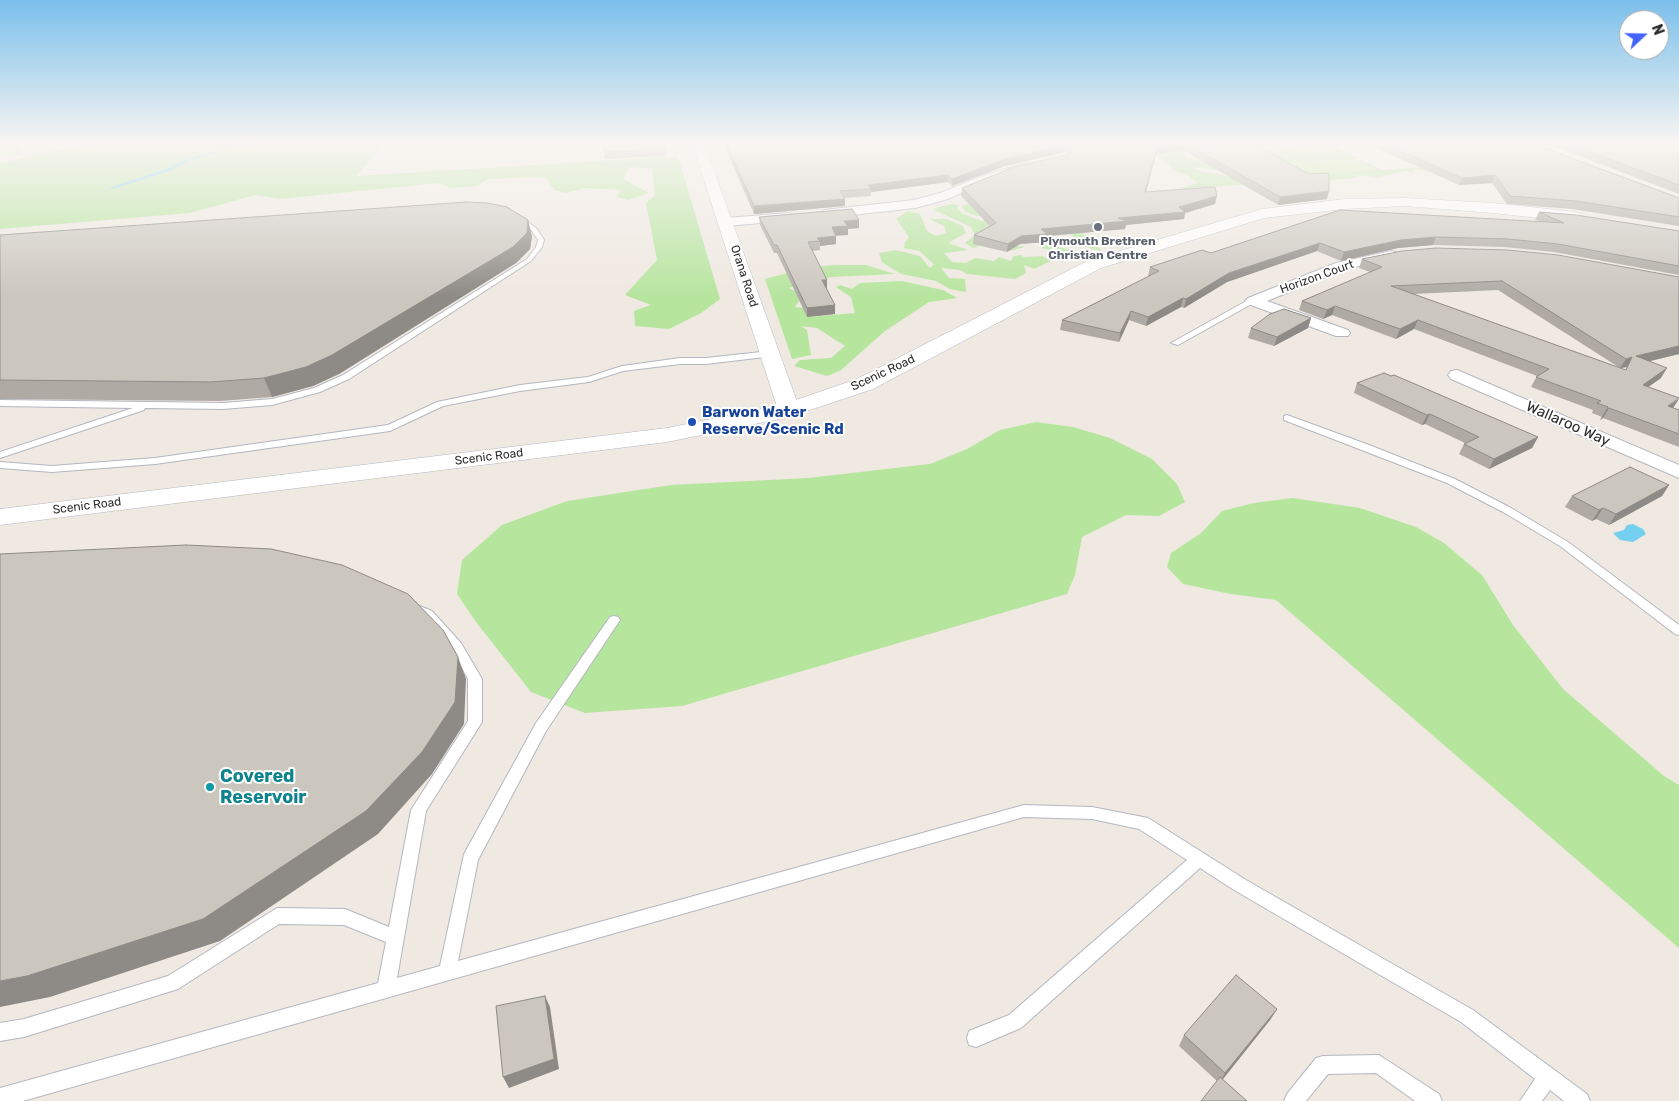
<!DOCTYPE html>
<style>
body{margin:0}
#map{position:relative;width:1679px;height:1101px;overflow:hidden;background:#efe9e1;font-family:Rubik,sans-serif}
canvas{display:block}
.north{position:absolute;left:1619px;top:10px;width:50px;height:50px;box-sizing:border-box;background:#fff;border:1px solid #ababab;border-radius:50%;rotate:69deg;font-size:14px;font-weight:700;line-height:20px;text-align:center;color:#2e2e2e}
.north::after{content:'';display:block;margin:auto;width:18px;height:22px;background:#4264fb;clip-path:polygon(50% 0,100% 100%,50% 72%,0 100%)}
</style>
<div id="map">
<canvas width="1679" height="1101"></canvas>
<div class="north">N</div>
</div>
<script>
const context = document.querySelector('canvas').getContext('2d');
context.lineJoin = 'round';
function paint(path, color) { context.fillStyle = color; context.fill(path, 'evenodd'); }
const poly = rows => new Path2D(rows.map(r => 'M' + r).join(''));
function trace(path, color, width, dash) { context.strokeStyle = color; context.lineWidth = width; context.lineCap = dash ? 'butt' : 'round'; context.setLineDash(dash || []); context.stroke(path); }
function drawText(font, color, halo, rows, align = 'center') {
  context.font = font + ' Rubik,sans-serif'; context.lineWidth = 4; context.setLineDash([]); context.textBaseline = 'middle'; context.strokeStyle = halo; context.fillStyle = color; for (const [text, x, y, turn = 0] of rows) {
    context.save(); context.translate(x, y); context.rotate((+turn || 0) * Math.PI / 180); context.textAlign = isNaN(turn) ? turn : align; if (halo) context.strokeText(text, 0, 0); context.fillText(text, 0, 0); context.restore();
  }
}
const green = poly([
 [0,143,14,143,25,149,22,153,25,154,23,156,0,155],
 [102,143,368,143,371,146,382,146,356,176,678,156,720,299,701,313,669,329,635,326,634,311,651,305,625,295,657,260,646,203,655,195,652,169,630,167,623,179,649,193,629,200,617,197,621,190,585,188,566,193,554,190,546,177,487,179,478,186,451,188,438,183,281,199,255,195,190,213,0,229,0,164,31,155],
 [1070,143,1300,143,1293,145,1282,143,1275,146,1290,147,1315,143,1349,143,1334,146,1358,158,1355,160,1351,158,1291,164,1293,165,1188,151,1182,153,1187,158,1195,160,1199,158,1212,167,1231,166,1241,175,1200,167,1194,168,1202,172,1235,177,1286,167,1299,168,1312,175,1374,169,1358,162,1360,160,1384,170,1421,167,1432,173,1422,170,1412,170,1416,173,1406,171,1377,178,1359,175,1352,178,1331,180,1209,187,1215,190,1170,191,1198,183,1189,176,1176,171,1155,154],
 [952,204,959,205,957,208,963,214,982,221,992,216,976,216,966,212,962,208,963,205,969,204,972,207,989,206,1015,245,1025,247,1010,251,981,246,973,248,965,243,975,235,971,227,934,210,938,207],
 [907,211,920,214,927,231,936,236,946,233,944,226,929,219,947,219,963,226,966,233,948,243,969,250,944,253,952,262,966,263,975,258,994,261,999,257,1011,261,1013,256,1021,255,1023,257,1042,256,1051,261,1034,269,1024,265,1026,273,1015,279,967,274,960,270,941,268,949,278,965,279,966,292,950,289,936,281,901,274,882,262,879,253,896,250,920,256,930,268,934,264,919,251,904,248,905,242,909,237,896,219],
 [1072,224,1099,248,1102,251,1073,244,1073,236,1067,232],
 [1041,244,1050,245,1083,253,1079,256,1066,259,1058,257,1054,251,1042,248],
 [835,265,866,265,895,274,833,277,803,283,789,288,795,291,799,301,795,307,803,308,807,317,855,313,851,297,836,287,840,285,852,289,860,283,902,281,943,290,957,298,929,302,885,331,841,370,827,376,794,366,800,360,831,358,845,346,817,328,801,326,807,330,811,355,792,359,765,279,810,267],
 [1036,422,1073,427,1110,438,1152,459,1177,484,1185,502,1159,516,1126,515,1082,537,1075,575,1067,594,682,706,585,713,531,692,476,622,457,594,462,560,502,525,567,501,671,485,808,478,930,464,967,449,1000,430],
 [1293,498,1360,508,1416,527,1444,543,1482,575,1513,625,1563,689,1664,776,1679,785,1679,948,1276,600,1231,594,1183,584,1167,567,1171,553,1201,533,1222,511,1254,503]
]);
const pitch = poly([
 [1351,158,1375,170,1311,175,1290,163]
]);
const water = poly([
 [1633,524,1643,529,1646,534,1633,542,1620,540,1613,533,1624,530,1627,525]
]);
const stream = poly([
 [243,143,250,143,190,161,167,172,113,189,109,188,163,170,186,159,243,143]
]);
const service = poly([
 [517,218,528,222,537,229,544,240,542,247,531,261,349,379,320,392,272,405,223,409,145,408,144,410,0,458,0,452,133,408,0,406,0,400,223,403,272,399,314,388,343,375,527,259,536,247,538,240,532,231,524,224,515,221,515,219,517,218],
 [1250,299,1257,301,1178,345,1171,343,1250,299],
 [770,351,774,354,773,356,706,364,680,364,623,371,589,382,520,391,443,406,390,431,155,464,52,472,0,468,0,462,52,466,155,458,388,425,437,402,520,385,588,377,622,366,680,358,706,358,770,351],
 [1287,415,1369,445,1455,479,1511,508,1568,542,1679,625,1679,635,1675,634,1560,546,1503,512,1447,483,1284,420,1284,416,1287,415],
 [415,604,432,611,461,643,482,679,482,722,426,811,397,978,440,966,464,854,536,723,610,617,614,616,618,617,620,620,546,731,478,860,458,961,1024,805,1092,807,1148,818,1246,880,1473,1010,1587,1094,1590,1101,1564,1101,1550,1090,1542,1101,1520,1101,1535,1079,1461,1022,1234,890,1200,868,1021,1028,976,1047,969,1045,967,1038,969,1031,1009,1015,1187,860,1139,829,1092,819,1024,817,23,1101,0,1101,0,1088,378,983,386,942,344,925,279,924,178,989,24,1037,0,1041,0,1023,24,1019,168,976,277,908,345,909,389,927,411,810,468,721,468,679,450,646,424,617,411,611,409,608,411,605,415,604],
 [1379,1055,1439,1094,1442,1101,1415,1101,1376,1073,1328,1074,1306,1101,1284,1101,1287,1094,1316,1058,1323,1056,1379,1055]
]);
const minor = poly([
 [1030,162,1036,165,1034,167,993,179,948,199,915,208,824,218,818,214,824,210,914,200,940,193,985,175,1030,162],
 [790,213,796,217,794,220,726,226,720,222,726,218,790,213],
 [1391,251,1396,252,1398,255,1396,258,1345,269,1267,301,1348,330,1350,333,1348,336,1336,336,1248,304,1245,301,1248,298,1336,263,1391,251],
 [1457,370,1679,465,1679,478,1451,379,1448,375,1451,371,1457,370]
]);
const tertiary = poly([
 [692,143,704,143,800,410,797,415,789,417,781,415,778,410,692,143]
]);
const secondary = poly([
 [1405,198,1493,203,1576,212,1581,214,1584,217,1581,220,1576,222,1493,213,1405,206,1345,209,1264,218,1101,268,873,389,789,417,667,442,0,525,0,509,667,428,784,404,857,379,1089,260,1262,209,1345,199,1405,198]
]);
const wall = poly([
 [603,143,665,149,665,156,605,159],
 [724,143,1251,143,1327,199,1278,205,1183,150,1156,154,1146,192,1215,204,1185,213,1184,219,1126,225,1125,229,1047,236,1046,242,1020,244,1007,252,973,244,974,235,990,226,961,196,962,188,1069,154,1065,152,1005,166,952,186,948,182,871,192,871,196,844,198,845,206,754,214,724,145],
 [1365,143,1531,143,1679,198,1679,226,1572,209,1507,204,1492,183,1459,185],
 [1545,143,1679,143,1679,194],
 [1539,212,1679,231,1679,275,1554,252,1504,247,1433,245,1398,248,1341,261,1317,251,1227,282,1184,308,1181,307,1146,326,1129,320,1119,342,1060,330,1062,320,1149,276,1148,276,1150,267,1211,253,1539,221,1535,220],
 [759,217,859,228,848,229,848,235,836,235,836,244,820,246,820,250,812,251,827,280,827,289,835,314,807,317,777,253,774,253,760,225],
 [0,235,532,236,530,249,516,263,339,374,313,386,272,397,220,401,0,399],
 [1362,259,1679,277,1679,354,1649,361,1661,378,1648,387,1674,408,1679,410,1679,447,1603,418,1600,420,1602,417,1592,413,1593,410,1531,387,1537,376,1414,329,1396,339,1332,315,1323,319,1299,310,1302,301,1370,272,1359,268],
 [1498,290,1620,368,1627,367,1625,370,1413,294],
 [1311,318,1308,328,1274,346,1248,338,1251,328],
 [1357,383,1538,437,1532,448,1489,469,1459,454,1464,444,1465,443,1425,424,1422,425,1354,393],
 [1669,485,1662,496,1609,525,1596,519,1592,521,1565,507,1572,496],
 [1277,1009,1270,1020,1223,1079,1217,1081,1179,1046,1184,1035]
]);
const shadedWall = poly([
 [1185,143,1183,150,1156,154,1144,200,1157,147],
 [1066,145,1065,152,1005,166,952,186,952,179,1005,159],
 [948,175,948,182,871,192,871,189,868,185],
 [1495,175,1492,183,1459,185,1462,178],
 [1329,191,1327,199,1278,205,1280,197],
 [1217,196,1215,204,1185,213,1184,219,1126,225,1125,229,1047,236,1046,242,1020,244,1007,252,1008,244,1021,236,1041,229,1118,218,1179,207],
 [845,199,845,206,754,214,754,206],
 [528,220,532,236,530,249,516,263,339,374,313,386,272,397,264,378],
 [859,220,859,228,848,229,848,235,832,236,832,227,844,221],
 [836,236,836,244,820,246,820,241,817,238],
 [1436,237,1433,245,1398,248,1341,261,1344,252,1401,240],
 [1320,243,1317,251,1227,282,1184,308,1186,299,1229,273],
 [822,280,827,280,827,289,822,289],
 [1183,298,1181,307,1146,326,1148,317],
 [835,305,835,314,807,317,807,308],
 [1335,306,1332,315,1323,319,1327,310],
 [1131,311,1129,320,1119,342,1120,333],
 [1311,318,1308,328,1274,346,1277,337],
 [1418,320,1414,329,1396,339,1400,329],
 [1679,346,1679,354,1630,366,1636,356],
 [1632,357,1627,367,1620,368,1626,359],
 [1667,368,1661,378,1637,395,1643,385],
 [1679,399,1673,408,1668,406],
 [1609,408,1603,418,1600,420,1606,410],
 [1430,414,1425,424,1422,425,1427,415],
 [1538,437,1532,448,1489,469,1494,459],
 [1669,485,1662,496,1609,525,1616,514],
 [1603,508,1596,519,1592,521,1599,510],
 [458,657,466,679,464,724,432,774,378,834,220,941,50,997,0,1007,0,981],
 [545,996,550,1007,559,1069,509,1088,503,1077],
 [1277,1009,1270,1020,1219,1084,1225,1073]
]);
const building = poly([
 [603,143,663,143,665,149,604,152,603,143],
 [726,143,1251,143,1309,174,1329,173,1329,191,1280,197,1185,143,1157,147,1145,192,1215,187,1217,196,1179,207,1185,212,1118,218,1127,221,1041,229,1047,234,1021,236,1008,244,974,235,996,223,962,188,1014,167,1070,154,1072,148,1066,145,1005,159,952,179,948,175,868,185,871,189,840,191,845,199,754,206,726,143],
 [1383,143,1531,143,1679,198,1679,217,1576,201,1510,196,1495,175,1462,178,1383,143],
 [1566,143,1679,143,1679,185,1566,143],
 [466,202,488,203,507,207,528,220,527,233,513,247,332,355,306,367,264,378,211,382,0,380,0,235,466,202],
 [852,209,859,220,844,221,848,226,832,227,836,236,817,238,820,241,808,242,827,280,822,280,835,305,807,308,777,245,774,245,759,217,852,209],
 [1340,210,1564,223,1539,212,1576,215,1679,231,1679,266,1558,244,1508,239,1436,237,1401,240,1344,252,1320,243,1229,273,1186,299,1183,298,1148,317,1131,311,1120,333,1062,320,1159,271,1150,267,1202,250,1211,253,1340,210],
 [1436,248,1508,250,1558,255,1679,277,1679,346,1636,356,1667,368,1643,385,1679,398,1668,406,1679,410,1679,434,1609,408,1606,410,1608,407,1597,403,1601,401,1536,377,1549,369,1418,320,1400,329,1335,306,1327,310,1302,301,1382,267,1362,259,1402,251,1436,248],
 [1502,281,1626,359,1632,357,1626,370,1391,286,1502,281],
 [1284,309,1311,318,1277,337,1251,328,1270,314,1284,309],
 [1384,373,1391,376,1394,375,1538,437,1494,459,1464,444,1479,437,1430,414,1427,415,1357,383,1384,373],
 [1630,467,1669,485,1616,514,1603,508,1599,510,1572,496,1630,467],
 [186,545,271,549,342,565,408,594,443,630,458,657,455,702,422,752,366,811,203,919,27,976,0,981,0,554,186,545],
 [1236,975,1277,1009,1225,1073,1184,1035,1236,975],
 [545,996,554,1059,503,1077,496,1006,545,996],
 [1220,1077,1247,1101,1201,1101,1220,1077]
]);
const markers = [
 [1098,227,5,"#6b7280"],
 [692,422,5,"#1a4fb4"],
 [210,787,5,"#0f9aa8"]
];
const farWorshipnames = [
 ["Plymouth Brethren",1098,242],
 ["Christian Centre",1098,256]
];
const farStreetnames = [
 ["Orana Road",744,276,72],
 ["Horizon Court",1317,277,-20],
 ["Scenic Road",883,373,-25],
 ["Scenic Road",489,457,-7],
 ["Scenic Road",87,506,-7]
];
const transitNames = [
 ["Barwon Water",702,413],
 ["Reserve/Scenic Rd",702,430]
];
const streetNames = [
 ["Wallaroo Way",1568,424,24]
];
const nearCulturenames = [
 ["Covered",220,777],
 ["Reservoir",220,798]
];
paint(green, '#b6e59e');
paint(pitch, '#c9ec9a');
paint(water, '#75cff0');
paint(stream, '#75cff0');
trace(service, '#b4b7c1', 2);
trace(minor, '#b4b7c1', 2);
trace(tertiary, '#b4b7c1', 1);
trace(secondary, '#b4b7c1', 1);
paint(service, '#fff');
paint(minor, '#fff');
paint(tertiary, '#fff');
paint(secondary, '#fff');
paint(wall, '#afaba4');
paint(shadedWall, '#8e8b86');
paint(building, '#cbc7bf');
trace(building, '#8e8b86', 1);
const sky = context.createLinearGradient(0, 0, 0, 297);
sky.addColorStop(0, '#7abfeb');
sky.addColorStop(0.48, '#f8f5f2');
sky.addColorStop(1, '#f8f5f200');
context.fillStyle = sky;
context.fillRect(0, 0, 1679, 297);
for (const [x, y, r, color] of markers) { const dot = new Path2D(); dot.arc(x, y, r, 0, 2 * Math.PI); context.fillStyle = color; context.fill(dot); trace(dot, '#fff', 2); }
drawText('bold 12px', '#5b616d', '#fff', farWorshipnames);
drawText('12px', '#2e2e2e', '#fff', farStreetnames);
drawText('bold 15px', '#164399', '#fff', transitNames, 'left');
drawText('15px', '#2e2e2e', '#fff', streetNames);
drawText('bold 18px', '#0d838f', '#fff', nearCulturenames, 'left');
</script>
